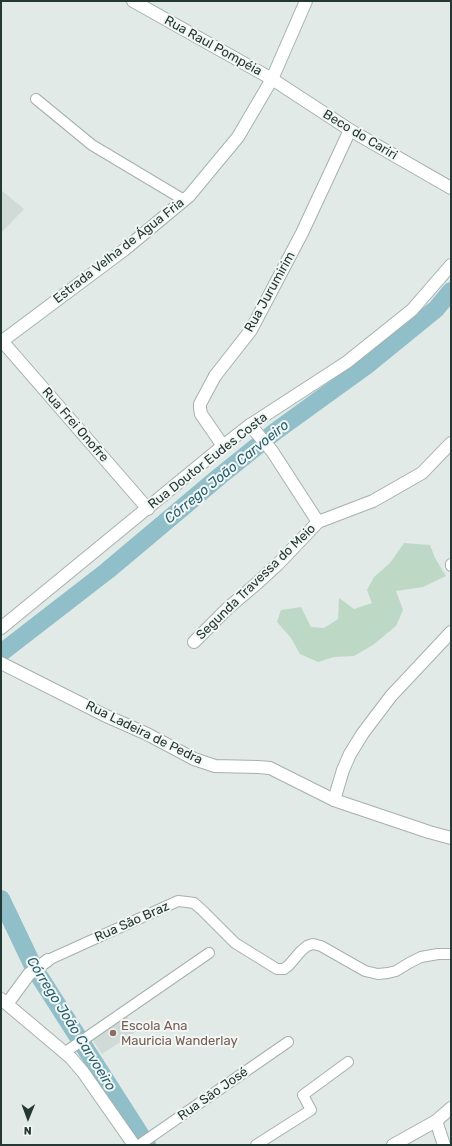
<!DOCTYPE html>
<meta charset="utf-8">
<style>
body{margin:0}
#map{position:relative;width:452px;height:1146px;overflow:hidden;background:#e2eae7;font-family:Rubik,sans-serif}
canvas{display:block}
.frame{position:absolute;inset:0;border:2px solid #243934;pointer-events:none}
.north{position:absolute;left:8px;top:1098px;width:40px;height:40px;-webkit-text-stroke:3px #f2f7f5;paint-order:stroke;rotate:181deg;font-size:11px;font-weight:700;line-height:16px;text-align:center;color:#243934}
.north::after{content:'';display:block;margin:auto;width:14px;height:18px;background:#243934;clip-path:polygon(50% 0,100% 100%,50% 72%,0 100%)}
</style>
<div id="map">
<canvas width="452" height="1146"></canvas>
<div class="frame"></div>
<div class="north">N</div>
</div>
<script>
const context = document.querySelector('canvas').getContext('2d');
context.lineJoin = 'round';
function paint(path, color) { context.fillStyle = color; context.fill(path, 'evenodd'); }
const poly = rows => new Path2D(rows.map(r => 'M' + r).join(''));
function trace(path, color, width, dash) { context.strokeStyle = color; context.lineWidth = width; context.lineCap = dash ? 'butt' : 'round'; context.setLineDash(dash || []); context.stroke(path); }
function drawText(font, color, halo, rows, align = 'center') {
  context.font = font + ' Rubik,sans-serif'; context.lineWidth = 4; context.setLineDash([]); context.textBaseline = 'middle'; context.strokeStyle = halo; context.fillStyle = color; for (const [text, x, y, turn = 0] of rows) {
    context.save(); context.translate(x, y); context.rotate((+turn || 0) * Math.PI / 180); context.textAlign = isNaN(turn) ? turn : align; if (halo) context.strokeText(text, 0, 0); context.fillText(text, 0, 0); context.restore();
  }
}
const built = poly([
 [1,190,24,209,1,233],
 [123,1011,137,1031,102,1054,89,1035]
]);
const green = poly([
 [404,543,430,545,435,558,446,576,423,587,396,591,403,610,396,626,373,645,354,656,334,657,318,662,300,654,291,638,277,622,281,610,301,607,311,627,324,628,338,619,339,598,354,609,372,603,367,590,374,577,390,563]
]);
const canal = poly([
 [1,653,107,571,220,476,276,431,366,366,436,309,451,291],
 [1,899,34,968,147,1145]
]);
const service = poly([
 [36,99,92,145,184,200],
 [451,564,451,566],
 [48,960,178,901,187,902,194,903,202,910,235,943,277,969,284,969,289,965,301,951,307,946,313,944,321,946,365,971,378,974,388,973,396,971,409,963,421,957,438,954,451,954],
 [64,1053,209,953],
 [139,1145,288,1042],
 [256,1145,311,1110,303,1095,348,1062]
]);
const pedestrian = poly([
 [215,376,200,404,200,408,201,414,223,446]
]);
const minor = poly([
 [133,1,272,79,350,130,451,188],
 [2,341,148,509],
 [215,376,251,330,302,233,350,130],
 [250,425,272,451,318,522],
 [194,642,228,608,255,585,278,564,318,522,373,501,422,473,451,443],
 [334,800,343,770,350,754,363,733,391,696,451,632],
 [1,999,71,1058,83,1072,134,1145],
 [7,1004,29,974,48,960],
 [436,1121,444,1145],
 [393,1145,436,1121,451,1108]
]);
const tertiary = poly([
 [1,628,223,446,250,425,347,362,412,310,451,265],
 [1,663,104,715,147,734,194,759,215,766,258,767,270,768,334,800,429,832,451,838]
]);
const secondary = poly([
 [1,342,124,250,189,196,238,137,272,79,306,1]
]);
const markers = [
 [113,1033,4,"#8d6e63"]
];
const streetNames = [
 ["Rua Raul Pompéia",213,46,29],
 ["Beco do Cariri",360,135,31],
 ["Estrada Velha de Água Fria",119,251,-38],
 ["Rua Jurumirim",270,292,-61],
 ["Rua Frei Onofre",75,425,49],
 ["Rua Doutor Eudes Costa",208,461,-38],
 ["Segunda Travessa do Meio",256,582,-44],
 ["Rua Ladeira de Pedra",144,733,26],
 ["Rua São Braz",132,922,-24],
 ["Rua São José",213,1094,-35]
];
const educationNames = [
 ["Escola Ana",121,1026],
 ["Mauricia Wanderlay",121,1041]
];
const waterNames = [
 ["Córrego João Carvoeiro",227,472,-39],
 ["Córrego João Carvoeiro",71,1024,58]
];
paint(built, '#d0dad6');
paint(green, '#bdd9c6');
trace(canal, '#90bec9', 18);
trace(service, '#a5b1ae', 12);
trace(pedestrian, '#a5b1ae', 14);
trace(minor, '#a5b1ae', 14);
trace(tertiary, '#a5b1ae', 14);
trace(secondary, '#a2b5af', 14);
trace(service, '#fff', 10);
trace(pedestrian, '#fff', 12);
trace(minor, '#fff', 12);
trace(tertiary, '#fff', 12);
trace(secondary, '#fff', 12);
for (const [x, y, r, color] of markers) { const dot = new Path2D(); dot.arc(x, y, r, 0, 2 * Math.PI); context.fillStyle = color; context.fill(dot); trace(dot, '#f2f7f5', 1.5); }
drawText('13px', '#243934', '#f2f7f5', streetNames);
drawText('13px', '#785e54', '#f2f7f5', educationNames, 'left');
drawText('italic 14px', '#255f6e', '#f2f7f5', waterNames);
</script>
